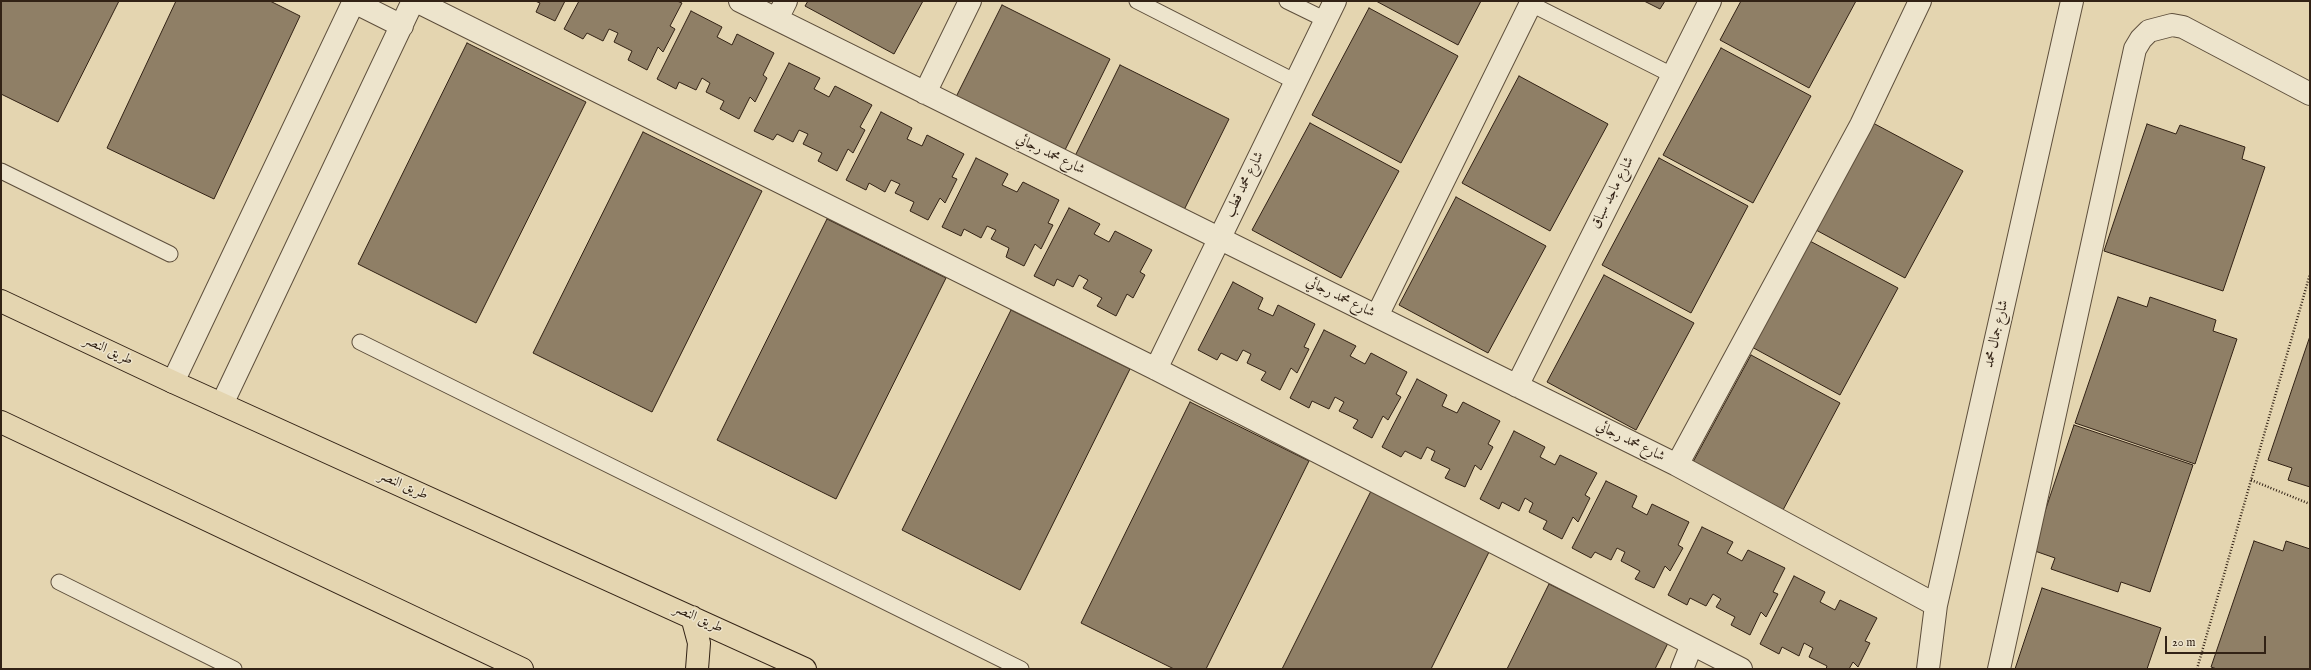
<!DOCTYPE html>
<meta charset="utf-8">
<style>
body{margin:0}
#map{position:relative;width:2311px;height:670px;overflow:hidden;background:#e4d5b0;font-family:"IM FELL English",serif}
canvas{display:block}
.frame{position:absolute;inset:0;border:2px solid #322215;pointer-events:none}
.scale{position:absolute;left:2165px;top:636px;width:101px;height:18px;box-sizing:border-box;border:2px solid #322215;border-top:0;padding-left:5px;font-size:12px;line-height:14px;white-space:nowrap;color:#322215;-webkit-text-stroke:3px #ede4cc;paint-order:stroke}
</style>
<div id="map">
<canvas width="2311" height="670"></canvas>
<div class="frame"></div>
<div class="scale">20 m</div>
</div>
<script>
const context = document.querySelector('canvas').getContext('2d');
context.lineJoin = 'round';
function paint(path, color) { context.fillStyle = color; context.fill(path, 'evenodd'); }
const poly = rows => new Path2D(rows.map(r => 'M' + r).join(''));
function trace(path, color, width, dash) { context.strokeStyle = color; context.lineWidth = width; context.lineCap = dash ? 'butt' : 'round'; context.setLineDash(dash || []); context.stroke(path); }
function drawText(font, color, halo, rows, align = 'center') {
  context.font = font + ' "IM FELL English",Amiri,serif'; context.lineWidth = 3; context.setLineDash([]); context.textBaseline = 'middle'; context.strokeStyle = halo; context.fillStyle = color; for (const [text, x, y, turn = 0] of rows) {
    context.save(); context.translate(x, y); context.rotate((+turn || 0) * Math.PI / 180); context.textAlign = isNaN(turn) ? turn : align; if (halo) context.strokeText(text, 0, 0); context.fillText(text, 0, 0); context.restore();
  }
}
const building = poly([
 [1,1,119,1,58,122,1,94,1,1],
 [176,1,270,1,300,16,214,199,107,148,176,1],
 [535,1,565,1,555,21,536,12,540,3,535,1],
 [579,1,677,1,682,3,670,26,675,29,663,52,658,47,647,70,628,60,632,51,614,42,618,33,609,29,603,41,587,33,583,39,564,29,579,1],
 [808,1,923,1,894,54,805,6,808,1],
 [1376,1,1481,1,1458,45,1376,1],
 [1644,1,1665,1,1660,9,1644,1],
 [1741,1,1856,1,1809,88,1720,40,1741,1],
 [1002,5,1110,59,1065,150,956,97,1002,5],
 [1369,8,1458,56,1401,163,1312,115,1369,8],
 [691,11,722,27,717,37,732,45,737,34,774,53,763,75,767,78,755,102,750,97,739,119,720,109,724,101,706,92,710,83,702,78,696,90,679,82,676,89,657,79,691,11],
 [467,43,586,102,476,323,358,264,467,43],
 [1721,48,1811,96,1753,203,1663,155,1721,48],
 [789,63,820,78,814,89,829,97,835,86,872,105,860,127,865,130,853,153,848,149,837,171,818,161,822,153,803,144,808,134,799,130,793,142,777,134,773,140,754,131,789,63],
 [1120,65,1229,119,1184,210,1075,156,1120,65],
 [1519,76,1608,124,1550,231,1462,183,1519,76],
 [881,112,912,128,907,139,922,146,927,135,964,154,952,177,957,179,945,203,940,198,928,220,910,211,914,202,895,193,900,184,891,180,885,192,869,183,866,190,846,180,881,112],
 [1310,123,1399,171,1341,278,1252,230,1310,123],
 [1873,123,1963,171,1905,278,1816,230,1873,123],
 [2147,124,2176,134,2180,125,2245,147,2242,159,2265,167,2223,291,2104,251,2147,124],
 [643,132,762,191,652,412,533,353,643,132],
 [976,158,1008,174,1002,185,1017,192,1023,182,1059,200,1048,223,1053,225,1041,249,1035,244,1024,266,1006,257,1009,248,991,239,996,230,987,226,981,238,964,229,961,236,942,227,976,158],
 [1659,158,1748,206,1691,313,1602,265,1659,158],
 [1456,197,1546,246,1488,353,1399,305,1456,197],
 [1069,208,1100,224,1094,234,1109,242,1115,231,1152,250,1140,272,1145,275,1133,298,1127,294,1116,316,1097,306,1102,298,1083,288,1088,280,1079,275,1073,287,1057,279,1054,286,1034,276,1069,208],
 [827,219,946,278,836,499,717,440,827,219],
 [1808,240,1898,288,1840,395,1750,346,1808,240],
 [1604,275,1694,323,1636,430,1547,382,1604,275],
 [1233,282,1263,298,1258,309,1273,316,1278,305,1315,324,1304,347,1309,349,1297,373,1291,368,1280,390,1261,380,1266,372,1247,363,1251,354,1243,350,1237,361,1221,353,1217,360,1198,350,1233,282],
 [2118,297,2147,307,2150,297,2216,320,2213,331,2237,339,2195,464,2075,423,2118,297],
 [1011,310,1130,369,1020,590,902,530,1011,310],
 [1324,330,1356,346,1350,356,1365,364,1371,353,1407,372,1396,394,1401,397,1388,420,1383,416,1372,438,1353,428,1358,420,1339,411,1344,402,1335,397,1329,409,1312,401,1309,408,1290,398,1324,330],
 [2310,336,2310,487,2288,480,2292,468,2268,460,2310,336],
 [1751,355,1840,403,1783,510,1693,462,1751,355],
 [1417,379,1447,395,1442,406,1457,413,1463,402,1500,421,1488,444,1493,447,1481,470,1475,465,1465,487,1445,478,1450,469,1431,460,1435,451,1427,447,1421,459,1405,451,1401,457,1382,447,1417,379],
 [1190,402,1309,461,1206,669,1174,669,1081,623,1190,402],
 [2074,425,2193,465,2150,592,2121,582,2118,592,2051,569,2055,558,2032,550,2074,425],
 [1514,431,1545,447,1540,457,1555,465,1560,455,1597,473,1585,495,1590,498,1578,522,1573,517,1562,539,1543,529,1547,521,1529,512,1533,503,1525,498,1519,511,1502,502,1499,509,1480,499,1514,431],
 [1606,481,1637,496,1632,507,1647,515,1652,504,1689,522,1678,545,1683,548,1670,571,1665,566,1654,588,1635,579,1640,571,1621,561,1625,552,1617,548,1611,560,1595,552,1591,558,1572,548,1606,481],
 [1371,491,1490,550,1431,669,1282,669,1371,491],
 [1702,527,1733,542,1727,553,1742,561,1748,550,1785,568,1773,592,1778,594,1766,617,1761,612,1750,635,1731,625,1735,617,1716,607,1721,599,1713,594,1706,606,1690,598,1687,605,1668,595,1702,527],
 [2254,541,2283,551,2286,541,2310,549,2310,669,2217,669,2211,667,2254,541],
 [1794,576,1825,592,1820,602,1835,610,1840,600,1877,618,1865,641,1870,643,1858,667,1853,662,1849,669,1826,669,1827,666,1809,657,1813,648,1804,643,1799,656,1782,647,1779,654,1760,644,1794,576],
 [1549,584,1668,643,1655,669,1507,669,1549,584],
 [2042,588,2161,628,2147,669,2015,669,2042,588]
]);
const path = poly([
 [2251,480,2310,504],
 [2197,669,2310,274]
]);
const service = poly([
 [1137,1,1296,82],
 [1287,1,1326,20],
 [1531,4,1672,75],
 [1,171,170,254],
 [360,342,1021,669],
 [59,582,234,669]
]);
const minor = poly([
 [416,1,1156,369,1741,669],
 [740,1,1677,465,1936,605],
 [354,2,402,26],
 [777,19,786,1],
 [925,93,970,1],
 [1377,316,1532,1],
 [1156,369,1335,1],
 [173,382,354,1],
 [1517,386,1710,1],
 [222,404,413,1],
 [1677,465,1861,125,1920,1],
 [1682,669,1692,644],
 [1928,669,1936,605,2072,1],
 [1999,669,2135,49,2141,39,2149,31,2172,25,2183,27,2310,94]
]);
const trunk = poly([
 [1,301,173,382,805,669],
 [1,422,522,669],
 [692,617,699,643,697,669]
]);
const streetNames = [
 ["شارع محمد رجائي",1050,155,26],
 ["شارع محمد قطب",1245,185,-64],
 ["شارع ماجد سباق",1613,193,-63],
 ["شارع محمد رجائي",1340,298,26],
 ["شارع جمال محمد",1997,334,-77],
 ["طريق النصر",108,351,25],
 ["شارع محمد رجائي",1630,442,26],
 ["طريق النصر",403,486,24],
 ["طريق النصر",698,619,24]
];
paint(building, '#8f7f66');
trace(building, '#322215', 1);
trace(service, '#5e4f3c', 17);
trace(minor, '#5e4f3c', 24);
trace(trunk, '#322215', 24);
trace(path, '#322215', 2.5, [1, 2]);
trace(service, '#ede4cc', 15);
trace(minor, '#ede4cc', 22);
trace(trunk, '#e4d5b0', 22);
drawText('14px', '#322215', '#ede4cc', streetNames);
</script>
